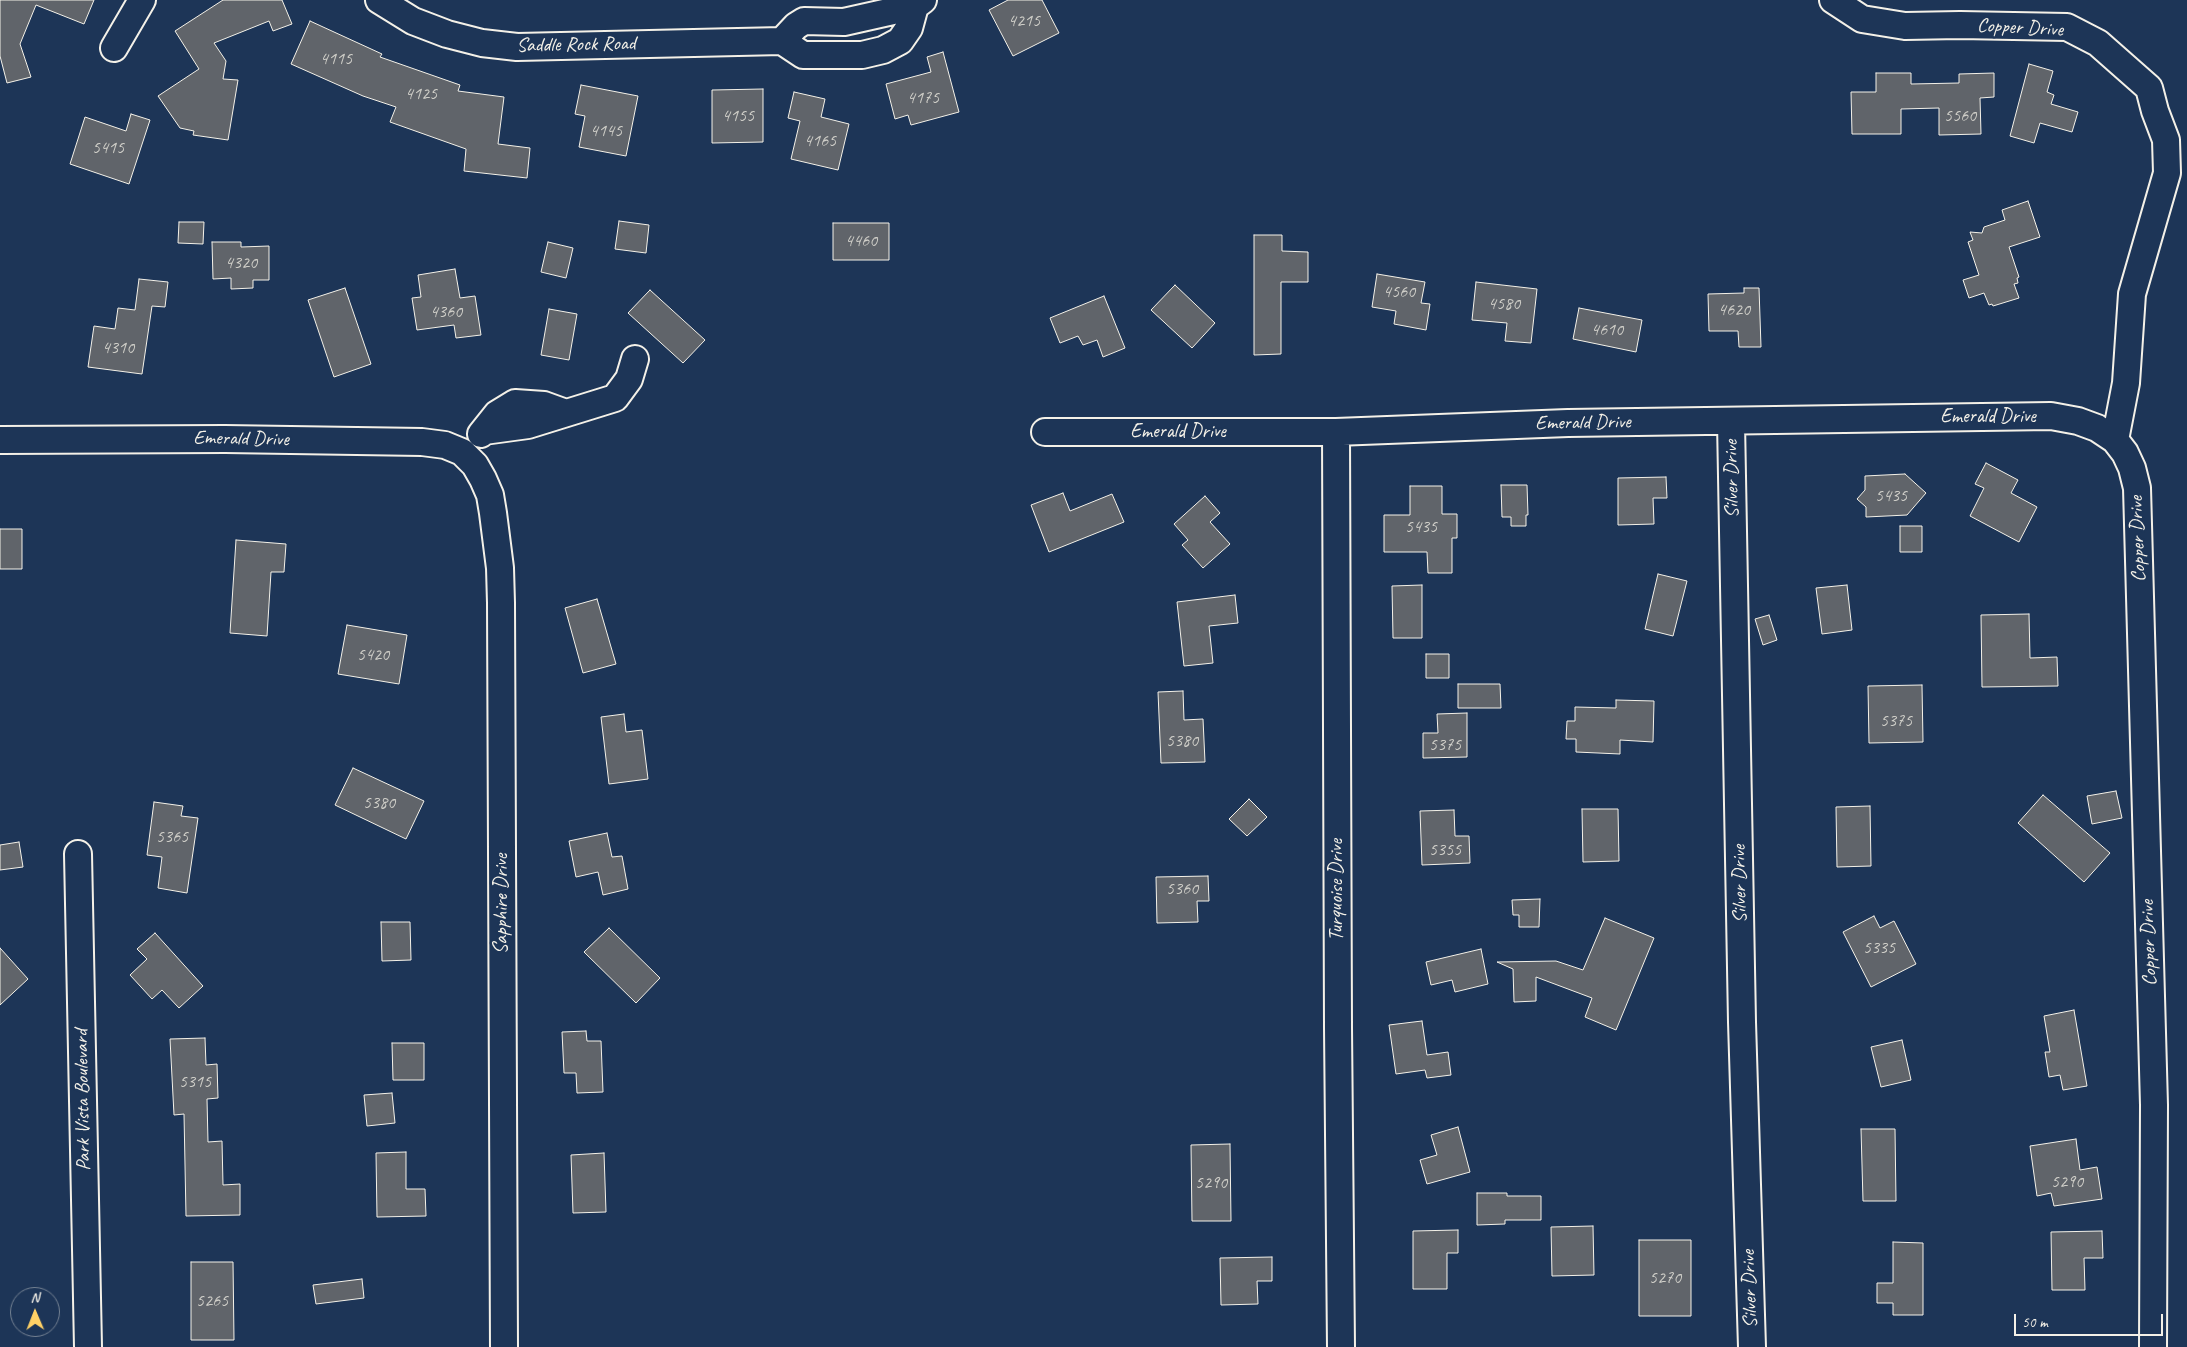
<!DOCTYPE html>
<style>
body{margin:0}
#map{position:relative;width:2187px;height:1347px;overflow:hidden;background:#1d3557;font-family:Caveat,sans-serif}
canvas{display:block}
.north{position:absolute;left:10px;top:1287px;width:50px;height:50px;box-sizing:border-box;background:#1d3557;border:1px solid #738091;border-radius:50%;rotate:359deg;font-size:14px;font-weight:700;line-height:20px;text-align:center;color:#f4f1e8}
.north::after{content:'';display:block;margin:auto;width:18px;height:22px;background:#ffd166;clip-path:polygon(50% 0,100% 100%,50% 72%,0 100%)}
.scale{position:absolute;left:2014px;top:1314px;width:149px;height:22px;box-sizing:border-box;border:2px solid #f4f1e8;border-top:0;padding-left:6px;font-size:15px;line-height:18px;white-space:nowrap;color:#f4f1e8;-webkit-text-stroke:4px #1d3557;paint-order:stroke}
</style>
<div id="map">
<canvas width="2187" height="1347"></canvas>
<div class="north">N</div>
<div class="scale">50 m</div>
</div>
<script>
const context = document.querySelector('canvas').getContext('2d');
context.lineJoin = 'round';
function paint(path, color) { context.fillStyle = color; context.fill(path, 'evenodd'); }
const poly = rows => new Path2D(rows.map(r => 'M' + r).join(''));
function trace(path, color, width, dash) { context.strokeStyle = color; context.lineWidth = width; context.lineCap = dash ? 'butt' : 'round'; context.setLineDash(dash || []); context.stroke(path); }
function drawText(font, color, halo, rows, align = 'center') {
  context.font = font + ' Caveat,sans-serif'; context.lineWidth = 4.5; context.setLineDash([]); context.textBaseline = 'middle'; context.strokeStyle = halo; context.fillStyle = color; for (const [text, x, y, turn = 0] of rows) {
    context.save(); context.translate(x, y); context.rotate((+turn || 0) * Math.PI / 180); context.textAlign = isNaN(turn) ? turn : align; if (halo) context.strokeText(text, 0, 0); context.fillText(text, 0, 0); context.restore();
  }
}
const building = poly([
 [0,0,94,0,84,24,36,5,20,44,31,77,7,83,0,56,0,0],
 [223,0,282,0,292,24,273,31,269,21,214,43,226,61,223,79,238,80,228,140,193,135,194,131,180,128,158,96,199,69,175,31,223,0],
 [1008,0,1042,0,1059,33,1013,56,989,10,1008,0],
 [310,21,382,54,380,57,460,85,458,91,504,97,498,144,530,148,527,178,464,171,466,149,390,122,396,107,363,96,291,64,310,21],
 [943,52,959,112,911,125,908,115,895,119,886,84,931,72,927,57,943,52],
 [2029,64,2053,71,2047,92,2054,95,2051,104,2078,112,2072,132,2040,123,2034,143,2010,136,2029,64],
 [1876,73,1911,73,1911,84,1959,83,1959,74,1994,73,1994,97,1980,98,1981,134,1939,135,1939,108,1901,109,1901,134,1852,134,1851,92,1876,92,1876,73],
 [581,85,638,96,626,156,579,147,585,116,575,114,581,85],
 [763,89,763,142,712,143,712,90,763,89],
 [794,92,825,99,821,117,849,124,838,170,791,159,800,121,788,118,794,92],
 [131,114,150,120,129,184,70,164,85,117,126,131,131,114],
 [2028,201,2040,237,2009,247,2019,277,2017,278,2018,283,2014,284,2019,298,1993,306,1992,304,1989,305,1984,293,1969,298,1963,280,1979,275,1968,242,1973,240,1970,232,1982,233,1984,227,2005,220,2002,210,2028,201],
 [619,221,649,225,646,253,615,249,619,221],
 [179,222,204,222,203,244,178,243,179,222],
 [833,223,889,223,889,260,833,260,833,223],
 [1254,235,1282,235,1282,251,1308,252,1308,282,1281,282,1281,354,1254,355,1254,235],
 [212,242,241,242,241,247,269,246,269,280,253,280,253,288,231,289,231,278,213,279,212,242],
 [548,242,573,248,566,278,541,272,548,242],
 [455,269,460,298,475,296,481,335,456,338,454,325,417,330,412,298,421,297,418,275,455,269],
 [1377,274,1425,282,1421,303,1430,304,1426,330,1394,324,1396,311,1372,307,1377,274],
 [139,279,168,282,165,307,152,306,142,374,88,367,94,326,115,329,118,308,135,310,139,279],
 [1476,282,1537,289,1531,343,1505,341,1507,323,1472,320,1476,282],
 [1175,285,1215,323,1192,348,1151,310,1175,285],
 [345,288,371,364,334,377,308,300,345,288],
 [1744,288,1759,288,1761,347,1739,347,1738,331,1709,331,1708,294,1744,293,1744,288],
 [650,290,705,340,683,363,628,313,650,290],
 [1104,296,1125,348,1103,357,1097,340,1083,345,1078,336,1060,343,1050,318,1104,296],
 [1579,308,1642,320,1636,352,1573,339,1579,308],
 [549,309,577,314,569,360,541,355,549,309],
 [1986,463,2018,480,2011,493,2037,507,2019,542,1970,516,1984,488,1975,484,1986,463],
 [1905,474,1926,493,1907,515,1866,517,1866,507,1857,499,1865,490,1865,476,1905,474],
 [1666,477,1667,498,1653,498,1654,524,1618,525,1618,478,1666,477],
 [1501,485,1527,485,1528,515,1526,515,1526,526,1511,526,1511,517,1502,517,1501,485],
 [1410,486,1442,486,1442,514,1457,514,1457,538,1452,538,1452,573,1428,573,1427,552,1384,552,1384,515,1410,515,1410,486],
 [1063,493,1070,511,1112,494,1124,522,1049,552,1031,505,1063,493],
 [1205,496,1220,513,1210,522,1230,544,1203,568,1182,545,1188,540,1174,524,1205,496],
 [1900,526,1922,526,1922,552,1900,552,1900,526],
 [0,529,22,529,22,569,0,569,0,529],
 [236,540,286,544,284,572,271,572,267,636,230,633,236,540],
 [1658,574,1687,581,1673,636,1645,629,1658,574],
 [1422,585,1422,638,1393,638,1392,586,1422,585],
 [1847,585,1852,630,1822,634,1816,588,1847,585],
 [1235,595,1238,623,1209,626,1213,663,1184,666,1177,602,1235,595],
 [597,599,616,664,583,673,565,608,597,599],
 [2029,614,2030,658,2057,657,2058,686,1982,687,1981,615,2029,614],
 [1769,615,1777,640,1763,645,1755,619,1769,615],
 [347,625,407,635,399,684,338,674,347,625],
 [1426,654,1449,654,1449,678,1426,678,1426,654],
 [1458,684,1500,684,1501,708,1458,708,1458,684],
 [1922,685,1923,742,1869,743,1868,686,1922,685],
 [1183,691,1184,720,1203,719,1205,762,1161,763,1158,692,1183,691],
 [1616,700,1654,701,1653,742,1620,740,1620,754,1576,752,1576,739,1566,739,1567,721,1575,721,1575,707,1616,708,1616,700],
 [1467,713,1467,757,1423,758,1423,733,1438,733,1437,714,1467,713],
 [624,714,626,732,642,730,648,779,609,784,601,717,624,714],
 [353,768,424,801,406,839,335,805,353,768],
 [2116,791,2122,818,2092,824,2087,796,2116,791],
 [2043,795,2110,853,2084,882,2018,823,2043,795],
 [1249,799,1267,817,1247,836,1229,819,1249,799],
 [154,802,183,806,181,816,198,818,187,893,158,888,162,857,147,855,154,802],
 [1870,806,1871,866,1837,867,1836,807,1870,806],
 [1582,809,1618,809,1619,861,1583,862,1582,809],
 [1454,810,1455,836,1469,836,1470,863,1422,865,1420,811,1454,810],
 [607,833,612,857,622,856,628,889,603,895,598,872,576,877,569,841,607,833],
 [19,842,23,867,0,870,0,845,19,842],
 [1208,876,1209,901,1197,901,1198,922,1157,923,1156,877,1208,876],
 [1540,899,1539,927,1519,927,1519,915,1513,915,1512,900,1540,899],
 [1874,916,1880,928,1894,921,1916,964,1871,987,1843,932,1874,916],
 [1605,918,1654,938,1616,1030,1585,1017,1592,998,1536,977,1536,1001,1514,1002,1513,969,1497,962,1556,961,1583,970,1605,918],
 [381,922,410,922,411,960,382,961,381,922],
 [609,928,660,978,636,1003,584,952,609,928],
 [155,933,203,986,179,1008,162,990,152,999,130,975,147,959,137,949,155,933],
 [0,948,28,979,0,1005,0,948],
 [1481,949,1488,984,1455,992,1452,980,1431,985,1426,962,1481,949],
 [2074,1010,2087,1086,2063,1090,2060,1075,2049,1077,2045,1052,2050,1052,2044,1016,2074,1010],
 [1422,1021,1427,1055,1448,1052,1451,1075,1427,1078,1425,1070,1396,1074,1389,1025,1422,1021],
 [586,1031,587,1041,601,1041,603,1092,577,1093,576,1073,564,1073,562,1032,586,1031],
 [205,1038,206,1065,217,1064,218,1098,207,1099,208,1142,222,1141,223,1185,240,1184,240,1215,186,1216,184,1114,174,1115,170,1039,205,1038],
 [1902,1040,1911,1080,1881,1087,1871,1047,1902,1040],
 [392,1043,424,1043,424,1080,393,1080,392,1043],
 [392,1093,395,1123,367,1126,364,1095,392,1093],
 [1458,1127,1470,1172,1427,1184,1420,1160,1437,1155,1431,1135,1458,1127],
 [1861,1129,1895,1129,1896,1201,1863,1201,1861,1129],
 [2076,1139,2080,1170,2097,1167,2102,1199,2054,1206,2051,1193,2037,1196,2030,1146,2076,1139],
 [1230,1144,1231,1221,1192,1221,1191,1145,1230,1144],
 [406,1152,406,1189,425,1189,426,1216,377,1217,376,1153,406,1152],
 [604,1153,606,1212,573,1213,571,1155,604,1153],
 [1477,1193,1507,1193,1507,1196,1541,1196,1541,1220,1505,1220,1505,1224,1477,1225,1477,1193],
 [1593,1226,1594,1275,1552,1276,1551,1227,1593,1226],
 [1458,1230,1458,1253,1447,1253,1447,1289,1413,1289,1413,1231,1458,1230],
 [2102,1231,2103,1258,2084,1258,2085,1290,2052,1290,2051,1232,2102,1231],
 [1639,1240,1691,1240,1691,1316,1639,1316,1639,1240],
 [1893,1242,1923,1243,1923,1315,1893,1315,1893,1303,1877,1303,1877,1283,1893,1283,1893,1242],
 [1272,1257,1272,1281,1257,1281,1258,1304,1221,1305,1220,1258,1272,1257],
 [191,1262,233,1262,234,1340,191,1340,191,1262],
 [362,1279,364,1298,316,1304,313,1285,362,1279]
]);
const minor = poly([
 [379,0,413,21,447,34,482,43,517,47,782,41,803,55,862,55,883,50,900,41,909,28,915,6],
 [1833,0,1862,19,1905,26,1960,25,2067,27,2098,43,2149,88,2155,111,2166,140,2167,173,2132,294,2126,383,2115,440],
 [782,41,796,26,804,21,844,22,915,6,923,0],
 [114,48,142,0],
 [1731,422,1742,1022,1752,1347],
 [484,431,528,425,615,398,629,379,635,359],
 [1045,432,1336,432,1568,423,2051,416,2078,421,2097,428,2115,440,2125,453,2132,468,2137,488,2154,1105,2153,1347],
 [1336,432,1338,1027,1341,1347],
 [481,434,497,414,515,403,544,405,566,413],
 [0,440,225,439,422,442,445,445,462,452,475,465,483,479,490,495,493,513,500,568,501,603,504,1347],
 [78,854,88,1347]
]);
const numberNames = [
 ["4215",1024,21],
 ["4115",336,59],
 ["4125",421,94],
 ["4175",923,98],
 ["4155",738,116],
 ["5560",1960,116],
 ["4145",606,131],
 ["4165",820,141],
 ["5415",108,148],
 ["4460",861,241],
 ["4320",241,263],
 ["4560",1399,292],
 ["4580",1504,304],
 ["4620",1734,310],
 ["4360",446,312],
 ["4610",1607,330],
 ["4310",118,348],
 ["5435",1891,496],
 ["5435",1421,527],
 ["5420",373,655],
 ["5375",1896,721],
 ["5380",1182,741],
 ["5375",1445,745],
 ["5380",379,803],
 ["5365",172,837],
 ["5355",1445,850],
 ["5360",1182,889],
 ["5335",1879,948],
 ["5315",195,1082],
 ["5290",2067,1182],
 ["5290",1211,1183],
 ["5270",1665,1278],
 ["5265",212,1301]
];
const streetNames = [
 ["Copper Drive",2020,28,3],
 ["Saddle Rock Road",576,45,-1],
 ["Emerald Drive",1988,417],
 ["Emerald Drive",1583,423,-1],
 ["Emerald Drive",1178,432],
 ["Emerald Drive",241,439,1],
 ["Silver Drive",1732,479,-91],
 ["Copper Drive",2138,539,-92],
 ["Silver Drive",1740,884,-91],
 ["Turquoise Drive",1337,890,-90],
 ["Sapphire Drive",502,904,-90],
 ["Copper Drive",2149,943,-92],
 ["Park Vista Boulevard",83,1100,-91],
 ["Silver Drive",1750,1289,-92]
];
paint(building, '#60646a');
trace(building, '#f4f1e8', 1);
trace(minor, '#f4f1e8', 30);
trace(minor, '#1d3557', 26);
drawText('18px', '#cfcec8', null, numberNames);
drawText('20px', '#f4f1e8', '#1d3557', streetNames);
</script>
